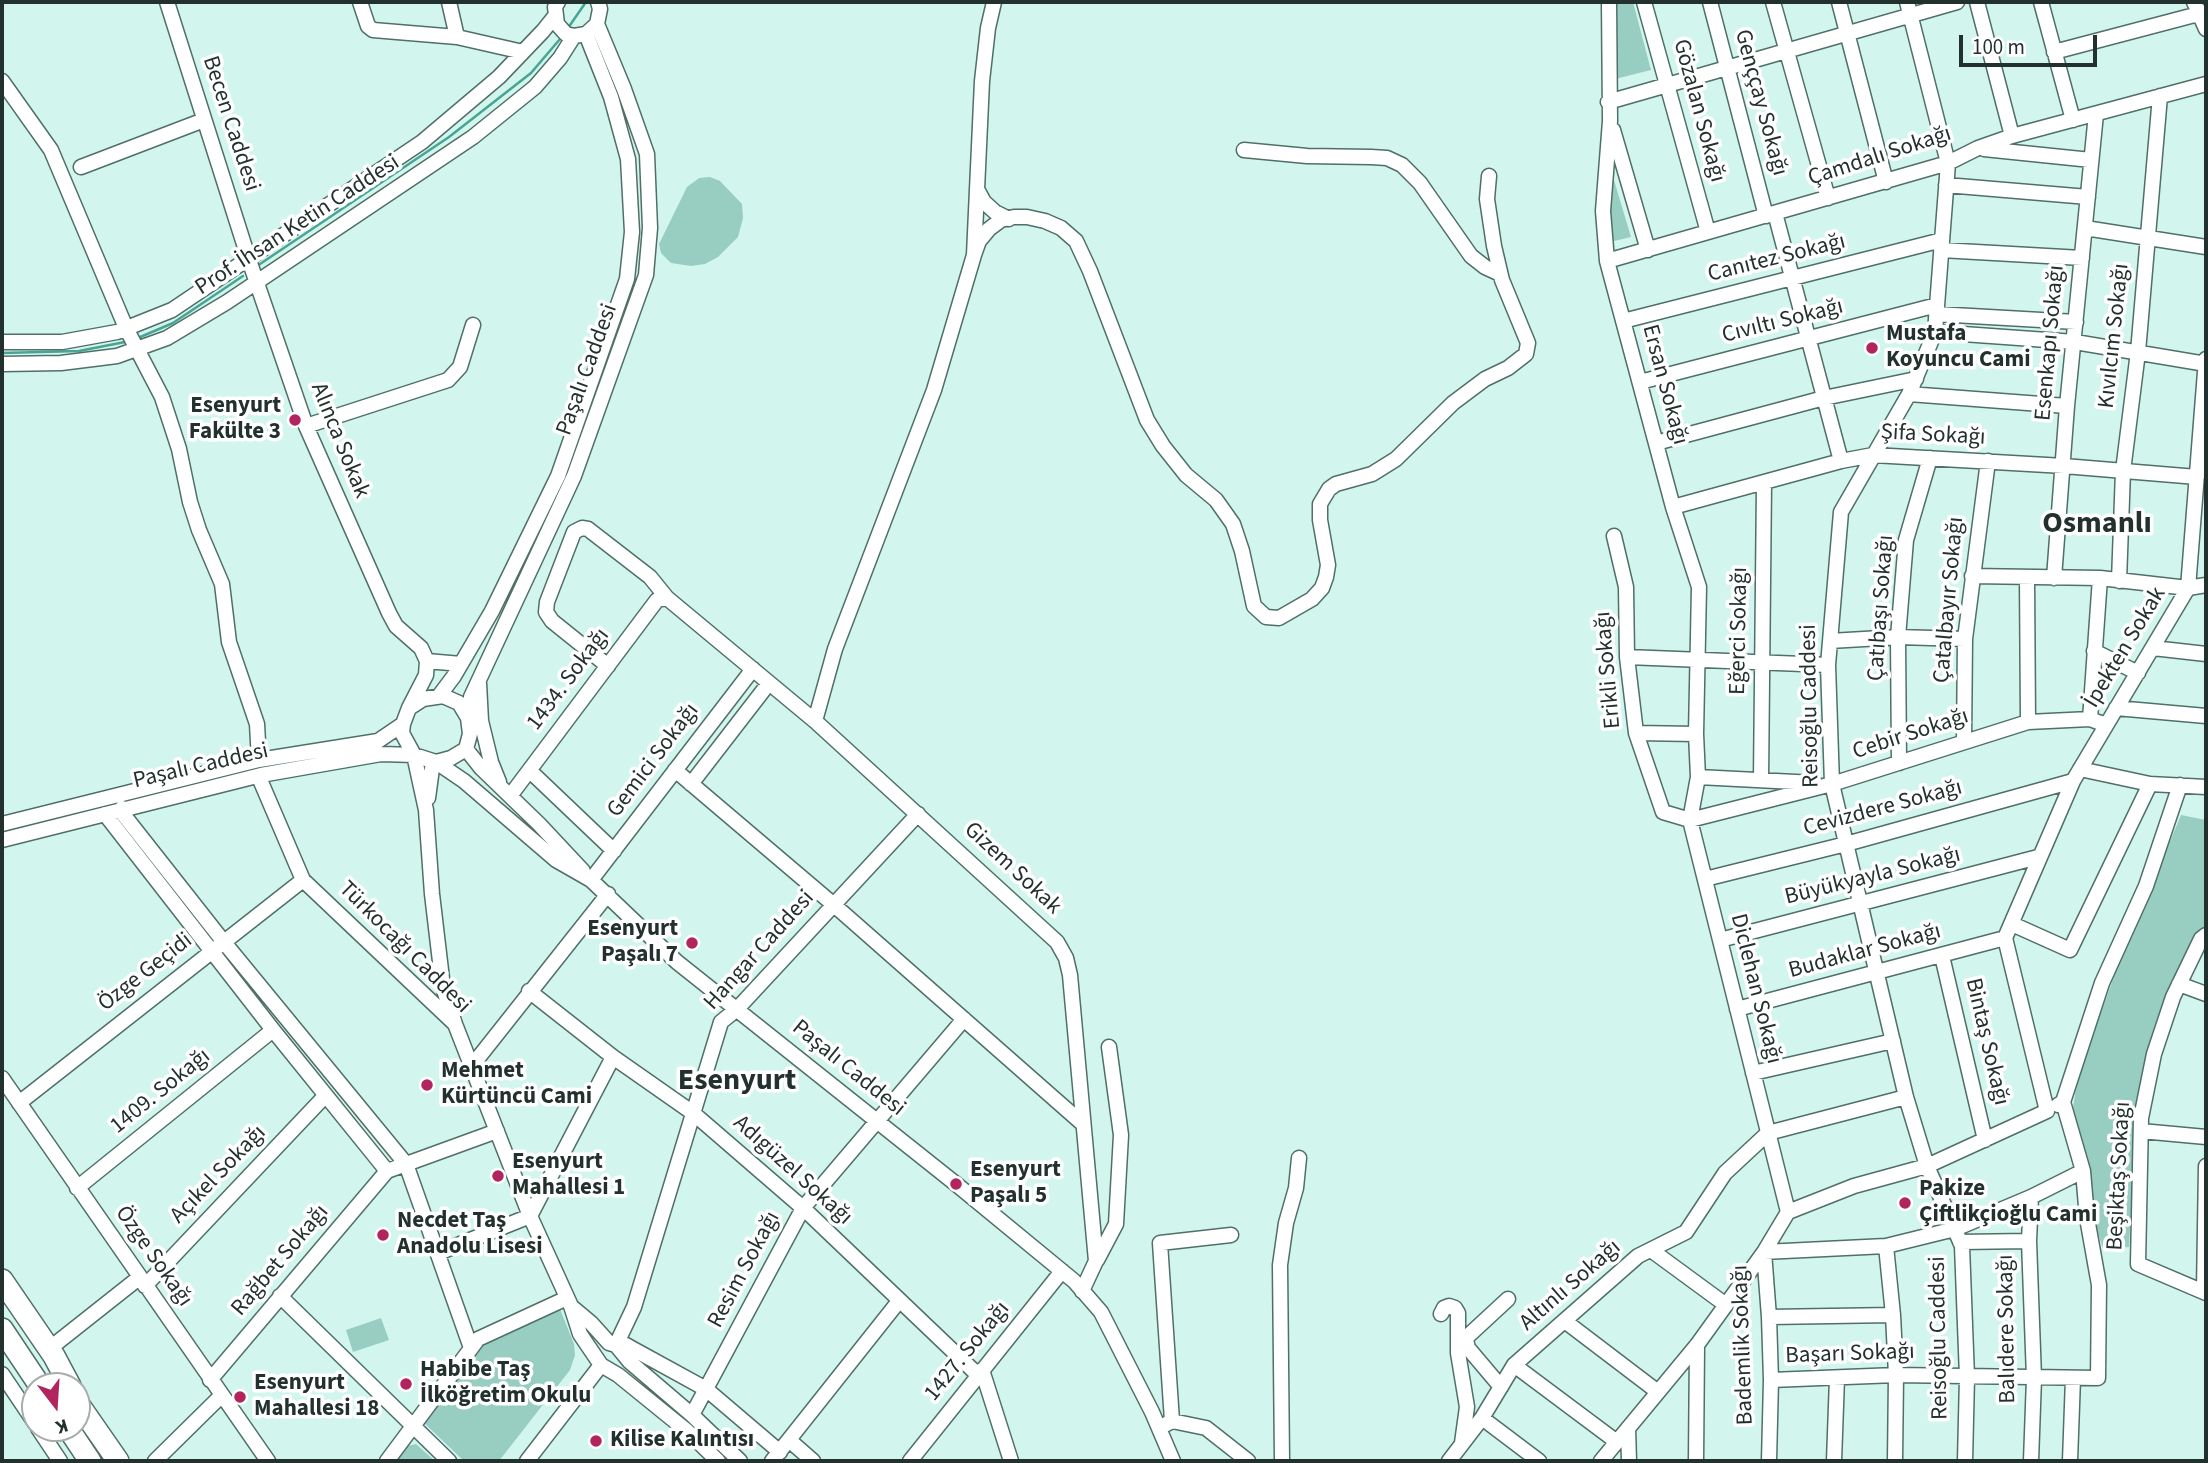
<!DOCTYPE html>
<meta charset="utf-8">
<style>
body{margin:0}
#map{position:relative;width:2208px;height:1463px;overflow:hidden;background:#d2f6ee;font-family:"Source Sans 3",sans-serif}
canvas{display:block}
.frame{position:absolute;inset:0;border:4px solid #23312e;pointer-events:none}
.north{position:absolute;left:21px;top:1372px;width:70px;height:70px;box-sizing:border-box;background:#fff;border:2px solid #a7adab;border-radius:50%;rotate:163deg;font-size:19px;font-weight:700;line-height:28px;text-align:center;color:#23312e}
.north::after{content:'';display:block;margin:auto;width:24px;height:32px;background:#b1245d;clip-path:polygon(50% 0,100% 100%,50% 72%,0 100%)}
.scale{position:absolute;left:1959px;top:35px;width:138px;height:32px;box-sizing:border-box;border:4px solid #23312e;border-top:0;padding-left:9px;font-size:21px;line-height:24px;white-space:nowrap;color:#23312e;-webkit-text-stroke:5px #fff;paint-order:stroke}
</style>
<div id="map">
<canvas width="2208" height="1463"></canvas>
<div class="frame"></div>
<div class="north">K</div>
<div class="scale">100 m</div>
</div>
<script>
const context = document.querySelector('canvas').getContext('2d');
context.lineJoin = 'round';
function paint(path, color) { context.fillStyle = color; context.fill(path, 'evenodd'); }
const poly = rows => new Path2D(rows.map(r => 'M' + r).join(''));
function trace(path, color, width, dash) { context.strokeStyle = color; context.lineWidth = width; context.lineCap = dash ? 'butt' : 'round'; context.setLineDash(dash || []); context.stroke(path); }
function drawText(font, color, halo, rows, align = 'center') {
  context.font = font + ' "Source Sans 3",sans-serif'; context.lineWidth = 7; context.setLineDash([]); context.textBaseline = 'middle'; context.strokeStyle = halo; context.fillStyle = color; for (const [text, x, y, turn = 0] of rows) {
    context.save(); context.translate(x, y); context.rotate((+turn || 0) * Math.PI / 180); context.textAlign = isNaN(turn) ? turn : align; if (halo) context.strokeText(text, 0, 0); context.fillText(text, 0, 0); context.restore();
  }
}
const green = poly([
 [1610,2,1633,2,1651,70,1611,80],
 [1605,150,1631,237,1610,242],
 [710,177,720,181,742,204,743,218,738,237,718,257,705,264,691,266,671,263,661,253,659,244,687,187,699,178],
 [2181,815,2206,820,2206,932,2175,979,2156,1022,2146,1055,2137,1109,2129,1247,2103,1249,2091,1210,2086,1158,2073,1108,2077,1080,2118,965],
 [558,1304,574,1344,575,1355,570,1370,499,1461,464,1461,422,1421,480,1342],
 [381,1318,389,1340,353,1352,346,1330],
 [416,1444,435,1461,396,1461,407,1446]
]);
const stream = poly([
 [568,28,586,2],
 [260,264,449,137,531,73,560,39],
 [138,338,173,323,243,276],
 [2,353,79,351,125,342]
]);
const minor = poly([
 [167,2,249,260,306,426,389,613,396,626,421,648,427,661,426,675,409,708],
 [360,2,368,26,373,30,457,37,523,52],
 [449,2,457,37],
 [558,2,555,7,557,24,566,34,574,36,586,34,597,24,600,9,598,2],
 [1609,2,1610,121,1603,211,1607,261,1673,507,1699,587,1696,734,1698,777,1690,820,1788,1212],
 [1644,2,1708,232],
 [1710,2,1766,216],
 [1773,2,1828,198],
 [1839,2,1886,182],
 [1907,2,1948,163,1935,332,1909,394,1841,512,1828,665,1832,784,1906,1097,1927,1166,1962,1246,1967,1377,1965,1461],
 [1977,2,2012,136],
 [2041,2,2073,120],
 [2194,2,2206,29],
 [2054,52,2206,12],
 [2,81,51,150,126,328,162,397,179,449,190,502,199,530,222,584,229,642,257,724,259,760],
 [1608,102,1957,2],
 [1613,130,1648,250],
 [1984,149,2091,160],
 [1244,150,1307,156,1371,157,1387,158,1402,165,1420,183,1471,256,1485,267,1500,274],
 [81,167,204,120],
 [1946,185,2088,197],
 [977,189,984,202,995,212,1009,219],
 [1775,213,1841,461],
 [2085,228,2206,247],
 [1941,250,2082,258],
 [974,255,979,241,989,229,1001,220,1014,217,1027,217,1045,221,1061,228,1076,241,1090,271,1147,420,1163,446,1186,475,1216,500,1233,524,1242,551,1254,606,1266,617,1279,618,1312,599,1322,588,1326,577,1328,565,1320,520,1320,504,1329,489,1336,484,1372,474,1396,459,1453,403,1485,379,1508,368,1526,354,1528,343,1502,280,1494,246,1487,199,1489,176],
 [1607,261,1948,163,1978,148,2012,136,2206,84],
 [1936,314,2076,322],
 [1623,321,1942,240],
 [1935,332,2075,342,2206,364],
 [2,342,62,342,117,332,172,310,422,142,499,77,543,31,555,16],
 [2,364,61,363,117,356,167,338,227,302,473,137,535,87,560,58,574,36],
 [1640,382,1937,305],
 [1909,394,2067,406],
 [306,426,448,380,460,367,473,325],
 [1656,443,1824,398,1916,379],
 [1673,507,1841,461,1873,455,2064,466,2197,477],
 [1614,536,1626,587,1627,657,1636,733,1663,812,1690,820,1832,784,2028,722,2090,719,2106,725],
 [1972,576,2100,578,2188,588,2206,585],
 [2027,577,2028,722],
 [2054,578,2067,406,2096,114],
 [2119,581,2123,471,2138,352,2160,96],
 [1830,641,1898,637,1965,639],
 [2153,648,2206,654],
 [2094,651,2138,673],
 [1627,657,1828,665],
 [427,661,461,664],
 [608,666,552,621,546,612,547,602,574,532,582,528,588,529,650,577,667,598,815,721,1057,942,1066,958,1070,975,1096,1261,1082,1291],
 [479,683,481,721,491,762,499,782],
 [439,696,454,676,492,611,558,476,627,279,632,232,628,159,611,97,586,34],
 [2116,708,2206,716],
 [468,718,471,697,574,476,646,275,650,228,647,154,624,89,597,24],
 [2090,719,2100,578],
 [815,721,835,649,934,390,974,255,982,81,988,28,994,2],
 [1636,733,1696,734],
 [1964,742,1965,639,1988,461],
 [466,749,481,768,539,824,583,871],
 [436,762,464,781,556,860,591,880,677,962,956,1184,1074,1281,1101,1312,1152,1412,1173,1461],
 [1899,763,1898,637,1906,540,1930,458],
 [2080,769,2150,784,2206,787],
 [675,770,834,905,1083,1124],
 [530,771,614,851],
 [261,775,261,782,303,880,454,1023],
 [1698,777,1815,783],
 [1761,780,1764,483],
 [691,784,769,683],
 [510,796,657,600,667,598],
 [428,798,433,761],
 [122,808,123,814,223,941,406,1164,471,1348],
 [105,814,273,1030,387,1171],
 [2,824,259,760,378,741,403,724],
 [2,840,261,775,381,754,414,755,436,762,451,758,466,749,470,734,468,718,459,703,443,696,423,699,409,708,403,724,402,733,414,755,426,810,432,894,443,987,455,1024,530,1216,571,1306,580,1334,601,1365,618,1375,687,1431,718,1461],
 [1705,879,1846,844,2073,781],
 [591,880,753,669],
 [2012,924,2070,950,2150,784],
 [2206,935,2201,939,2173,997,2154,1054,2141,1118,2138,1264,2206,1293],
 [2005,938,2073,781,2188,588,2206,359],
 [1720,940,2038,857],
 [1942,956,1985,1140],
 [2179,984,2206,994],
 [529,991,613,1057,693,1113,803,1208,978,1375],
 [1737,1009,2005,938],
 [471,1067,608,894],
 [1753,1073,1893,1041],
 [2,1078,268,1461],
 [19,1103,303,880],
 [2058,1105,2063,1102,2102,983,2146,886,2180,785],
 [2141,1131,2206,1137],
 [77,1188,273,1030],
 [1960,1242,2029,1241],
 [1886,1246,1893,1315,1896,1375,1895,1461],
 [1651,1250,1726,1305],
 [438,1253,530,1216,613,1057],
 [1097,1260,1116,1224,1121,1135,1109,1047],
 [145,1286,325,1096],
 [2204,1290,2206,1166],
 [280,1296,449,1461],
 [572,1307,591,1323,609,1343,616,1345,630,1362,692,1415,740,1461],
 [1441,1314,1444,1308,1449,1306,1455,1308,1458,1313,1458,1353,1467,1407,1462,1443],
 [1769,1317,1893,1315],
 [1566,1322,1658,1392],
 [616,1345,634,1307,721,1022,737,1009,918,814],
 [619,1348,626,1345,633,1349,706,1389,780,1452],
 [49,1349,140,1277],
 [1514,1365,1617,1442],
 [982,1370,1011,1461],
 [2,1374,35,1423],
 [210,1380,387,1171,497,1131],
 [1771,1380,1896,1375,2098,1378,2099,1285,2087,1218,2083,1171,2063,1102],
 [1501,1387,1468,1348,1466,1340,1468,1336,1508,1299],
 [692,1415,803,1208,964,1019],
 [1482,1418,1539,1461],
 [1172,1421,1206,1428,1248,1461],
 [38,1428,60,1461],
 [1159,1428,1172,1421,1160,1243,1231,1235],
 [1628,1428,1629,1461],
 [789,1440,813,1461],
 [155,1461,221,1396],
 [387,1461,478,1339,567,1298],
 [527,1461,601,1365],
 [772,1461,899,1301],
 [910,1461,1062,1271],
 [1282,1461,1280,1265,1286,1223,1296,1188,1299,1158],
 [1449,1461,1482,1418,1514,1365,1638,1256,1686,1232,1725,1173,1768,1133,1906,1097],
 [1601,1461,1697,1345,1764,1252,1788,1212,1854,1186,1927,1166,2047,1111,2005,938],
 [1696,1461,1697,1345],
 [1769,1461,1771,1380,1769,1317,1764,1252,1886,1246,1955,1229,2031,1197,2083,1171],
 [1834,1461,1837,1378],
 [2031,1461,2034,1378,2029,1241,2031,1197],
 [2070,1461,2073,1378]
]);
const highway = poly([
 [2,1280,54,1356,70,1386],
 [2,1329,40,1386],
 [77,1402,118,1461],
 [68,1428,90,1461]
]);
const markers = [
 [1872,348,7,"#b1245d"],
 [295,420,7,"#b1245d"],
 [692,943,7,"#b1245d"],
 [427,1085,7,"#b1245d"],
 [498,1176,7,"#b1245d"],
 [956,1184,7,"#b1245d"],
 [1905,1203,7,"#b1245d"],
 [383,1235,7,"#b1245d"],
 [406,1384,7,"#b1245d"],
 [240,1397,7,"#b1245d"],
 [596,1441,7,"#b1245d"]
];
const streetNames = [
 ["Genççay Sokağı",1760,103,75],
 ["Gözalan Sokağı",1698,111,75],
 ["Becen Caddesi",230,124,72],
 ["Çamdalı Sokağı",1880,157,-18],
 ["Prof. İhsan Ketin Caddesi",298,226,-33],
 ["Canıtez Sokağı",1777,259,-14],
 ["Cıvıltı Sokağı",1783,322,-14],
 ["Kıvılcım Sokağı",2115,336,-84],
 ["Esenkapı Sokağı",2051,343,-85],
 ["Paşalı Caddesi",588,370,-70],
 ["Ersan Sokağı",1664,385,75],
 ["Şifa Sokağı",1933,436,3],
 ["Alınca Sokak",339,441,68],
 ["Çatalbayır Sokağı",1950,600,-85],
 ["Çatıbaşı Sokağı",1882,608,-86],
 ["Eğerci Sokağı",1740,631,-89],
 ["İpekten Sokak",2126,648,-59],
 ["Erikli Sokağı",1609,670,-95],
 ["1434. Sokağı",569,680,-53],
 ["Reisoğlu Caddesi",1811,706,-91],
 ["Cebir Sokağı",1911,735,-18],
 ["Gemici Sokağı",654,761,-53],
 ["Paşalı Caddesi",201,767,-13],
 ["Cevizdere Sokağı",1883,809,-15],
 ["Gizem Sokak",1012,869,43],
 ["Büyükyayla Sokağı",1873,877,-14],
 ["Türkocağı Caddesi",404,948,45],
 ["Hangar Caddesi",760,951,-48],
 ["Budaklar Sokağı",1865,952,-15],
 ["Özge Geçidi",146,973,-38],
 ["Diclehan Sokağı",1755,989,76],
 ["Bintaş Sokağı",1986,1042,77],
 ["Paşalı Caddesi",848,1069,39],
 ["1409. Sokağı",161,1092,-39],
 ["Adıgüzel Sokağı",792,1171,42],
 ["Açıkel Sokağı",219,1175,-46],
 ["Beşiktaş Sokağı",2120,1176,-87],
 ["Özge Sokağı",153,1257,55],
 ["Rağbet Sokağı",281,1261,-50],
 ["Resim Sokağı",745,1270,-62],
 ["Altınlı Sokağı",1571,1286,-41],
 ["Balıdere Sokağı",2008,1329,-91],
 ["Reisoğlu Caddesi",1940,1338,-91],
 ["Bademlik Sokağı",1744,1345,-92],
 ["1427. Sokağı",968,1352,-51],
 ["Başarı Sokağı",1850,1355,-2]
];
const poiNames = [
 ["Mustafa",1886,335],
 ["Koyuncu Cami",1886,361],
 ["Esenyurt",281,407,"right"],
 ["Fakülte 3",281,433,"right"],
 ["Esenyurt",678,930,"right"],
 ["Paşalı 7",678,956,"right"],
 ["Mehmet",441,1072],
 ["Kürtüncü Cami",441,1098],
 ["Esenyurt",512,1163],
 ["Mahallesi 1",512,1189],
 ["Esenyurt",970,1171],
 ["Paşalı 5",970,1197],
 ["Pakize",1919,1190],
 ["Çiftlikçioğlu Cami",1919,1216],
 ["Necdet Taş",397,1222],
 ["Anadolu Lisesi",397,1248],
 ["Habibe Taş",420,1371],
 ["İlköğretim Okulu",420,1397],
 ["Esenyurt",254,1384],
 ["Mahallesi 18",254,1410],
 ["Kilise Kalıntısı",610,1441]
];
const districtNames = [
 ["Osmanlı",2097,525],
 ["Esenyurt",737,1082]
];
paint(green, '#98cec2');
trace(stream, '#48a494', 2.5);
trace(minor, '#4f6f68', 17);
trace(highway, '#4f6f68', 24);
trace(minor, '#fff', 14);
trace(highway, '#fff', 21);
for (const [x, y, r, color] of markers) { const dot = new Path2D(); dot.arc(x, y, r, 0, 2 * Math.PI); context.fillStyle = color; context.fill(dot); trace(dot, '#fff', 2.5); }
drawText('23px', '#23312e', '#fff', streetNames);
drawText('bold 23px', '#23312e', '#fff', poiNames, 'left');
drawText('bold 30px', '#23312e', '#fff', districtNames);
</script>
